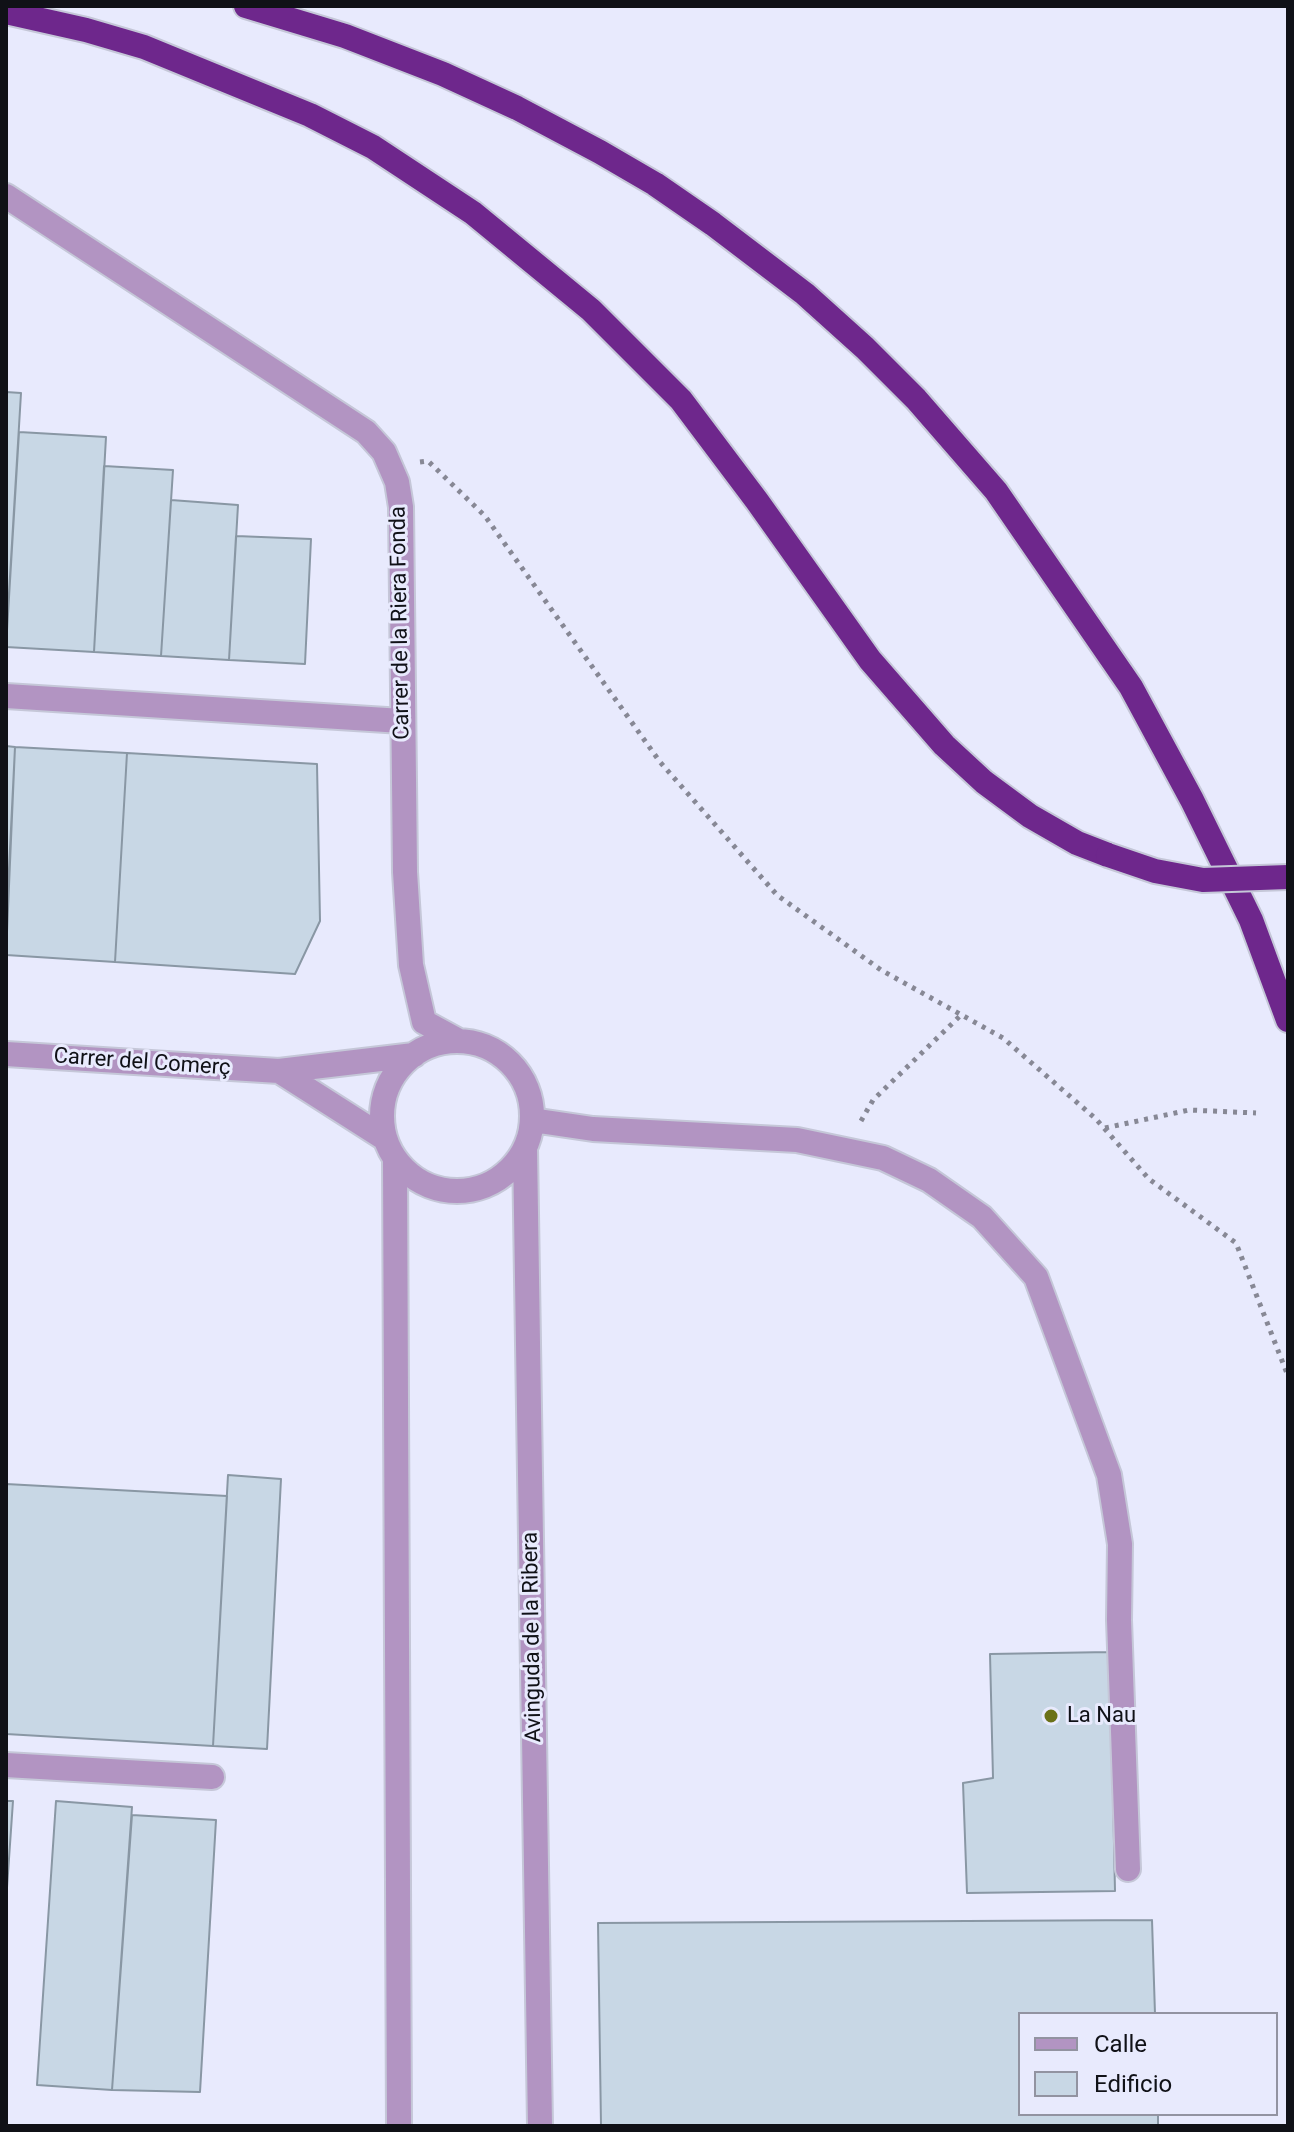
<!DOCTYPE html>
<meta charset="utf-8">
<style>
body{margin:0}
#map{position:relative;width:1294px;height:2132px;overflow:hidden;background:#e8eafd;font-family:Roboto,sans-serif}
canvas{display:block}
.frame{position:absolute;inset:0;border:8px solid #101117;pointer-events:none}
.legend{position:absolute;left:1018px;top:2012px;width:260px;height:104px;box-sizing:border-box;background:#e8eafd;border:2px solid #9293a1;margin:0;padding:10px 14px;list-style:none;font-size:24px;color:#101117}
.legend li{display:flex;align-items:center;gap:16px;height:40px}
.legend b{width:40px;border:2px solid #9293a1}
</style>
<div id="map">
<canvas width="1294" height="2132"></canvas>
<div class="frame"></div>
<ul class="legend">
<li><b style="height:10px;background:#b294c2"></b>Calle</li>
<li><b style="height:22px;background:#c8d7e5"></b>Edificio</li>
</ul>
</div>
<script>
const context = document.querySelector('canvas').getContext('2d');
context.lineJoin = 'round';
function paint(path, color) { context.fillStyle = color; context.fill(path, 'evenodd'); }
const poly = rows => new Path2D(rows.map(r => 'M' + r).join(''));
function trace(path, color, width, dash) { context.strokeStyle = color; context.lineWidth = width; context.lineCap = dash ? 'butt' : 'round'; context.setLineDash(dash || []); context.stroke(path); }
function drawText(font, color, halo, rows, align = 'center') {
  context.font = font + ' Roboto,sans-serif'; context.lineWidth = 6; context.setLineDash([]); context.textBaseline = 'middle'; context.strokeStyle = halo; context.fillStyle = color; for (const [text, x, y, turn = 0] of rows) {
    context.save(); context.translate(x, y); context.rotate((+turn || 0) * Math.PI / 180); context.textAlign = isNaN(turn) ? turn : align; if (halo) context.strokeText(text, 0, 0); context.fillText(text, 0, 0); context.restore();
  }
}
const building = poly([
 [6,392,21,393,6,643,6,392],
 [19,432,106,437,94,652,6,647,19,432],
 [104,466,173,470,161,656,94,652,104,466],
 [171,500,238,505,229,660,161,656,171,500],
 [236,536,311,539,305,664,229,660,236,536],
 [6,746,15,747,6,930,6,746],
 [15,747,127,753,115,962,6,955,15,747],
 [127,753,317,764,320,921,295,974,115,962,127,753],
 [228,1475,281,1479,267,1749,213,1746,228,1475],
 [6,1484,227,1496,213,1746,6,1734,6,1484],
 [1110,1652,1115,1891,967,1893,963,1783,993,1778,990,1654,1110,1652],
 [6,1801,13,1801,6,1902,6,1801],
 [56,1801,132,1807,112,2090,37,2085,56,1801],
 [132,1815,216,1820,200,2092,112,2090,132,1815],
 [1152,1920,1155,2014,1020,2014,1020,2114,1158,2114,1158,2126,601,2126,598,1923,1152,1920]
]);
const path = poly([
 [420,462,428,461,485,516,660,762,777,895,881,970,1003,1038,1096,1119,1149,1179,1236,1243,1288,1376],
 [861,1121,873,1100,961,1015],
 [1105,1128,1189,1110,1256,1113]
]);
const minor = poly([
 [6,196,366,432,384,452,397,482,401,507,405,872,411,965,424,1022,459,1041],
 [6,696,402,721],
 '382 1116a75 75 0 1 1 150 0a75 75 0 1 1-150 0Z',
 [6,1054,279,1071,414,1055],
 [279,1071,384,1138],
 [532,1120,593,1129,797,1140,883,1158,929,1180,982,1217,1036,1277,1109,1475,1120,1544,1119,1620,1128,1869],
 [525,1148,540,2126],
 [395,1160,399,2126],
 [6,1765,212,1777]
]);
const highway = poly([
 [246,6,345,36,443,74,517,108,600,152,655,184,713,224,805,294,865,348,916,399,996,491,1131,687,1192,800,1251,920,1288,1020],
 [6,12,86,30,144,47,310,115,373,147,473,213,591,310,681,400,757,501,870,660,944,745,984,782,1030,816,1077,843,1108,855]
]);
const highwayBridge = poly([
 [1108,855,1155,871,1203,880,1288,877]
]);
const markers = [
 [1051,1716,8,"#6b7118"]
];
const streetNames = [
 ["Carrer de la Riera Fonda",401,623,-91],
 ["Carrer del Comerç",142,1063,4],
 ["Avinguda de la Ribera",533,1637,-91]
];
const poiNames = [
 ["La Nau",1067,1716]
];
paint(building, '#c8d7e5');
trace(building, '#8997a4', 2);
trace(minor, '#c5c7d8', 28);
trace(highway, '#c5c7d8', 28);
trace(path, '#878895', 5, [4, 6]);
trace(minor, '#b294c2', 24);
trace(highway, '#6e278c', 24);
trace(highwayBridge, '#c5c7d8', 28, []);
trace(highwayBridge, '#6e278c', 24);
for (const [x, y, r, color] of markers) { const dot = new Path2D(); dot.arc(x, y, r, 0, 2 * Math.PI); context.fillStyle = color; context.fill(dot); trace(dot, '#e8eafd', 3); }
drawText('22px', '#101117', '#e8eafd', streetNames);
drawText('22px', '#101117', '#e8eafd', poiNames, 'left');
</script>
